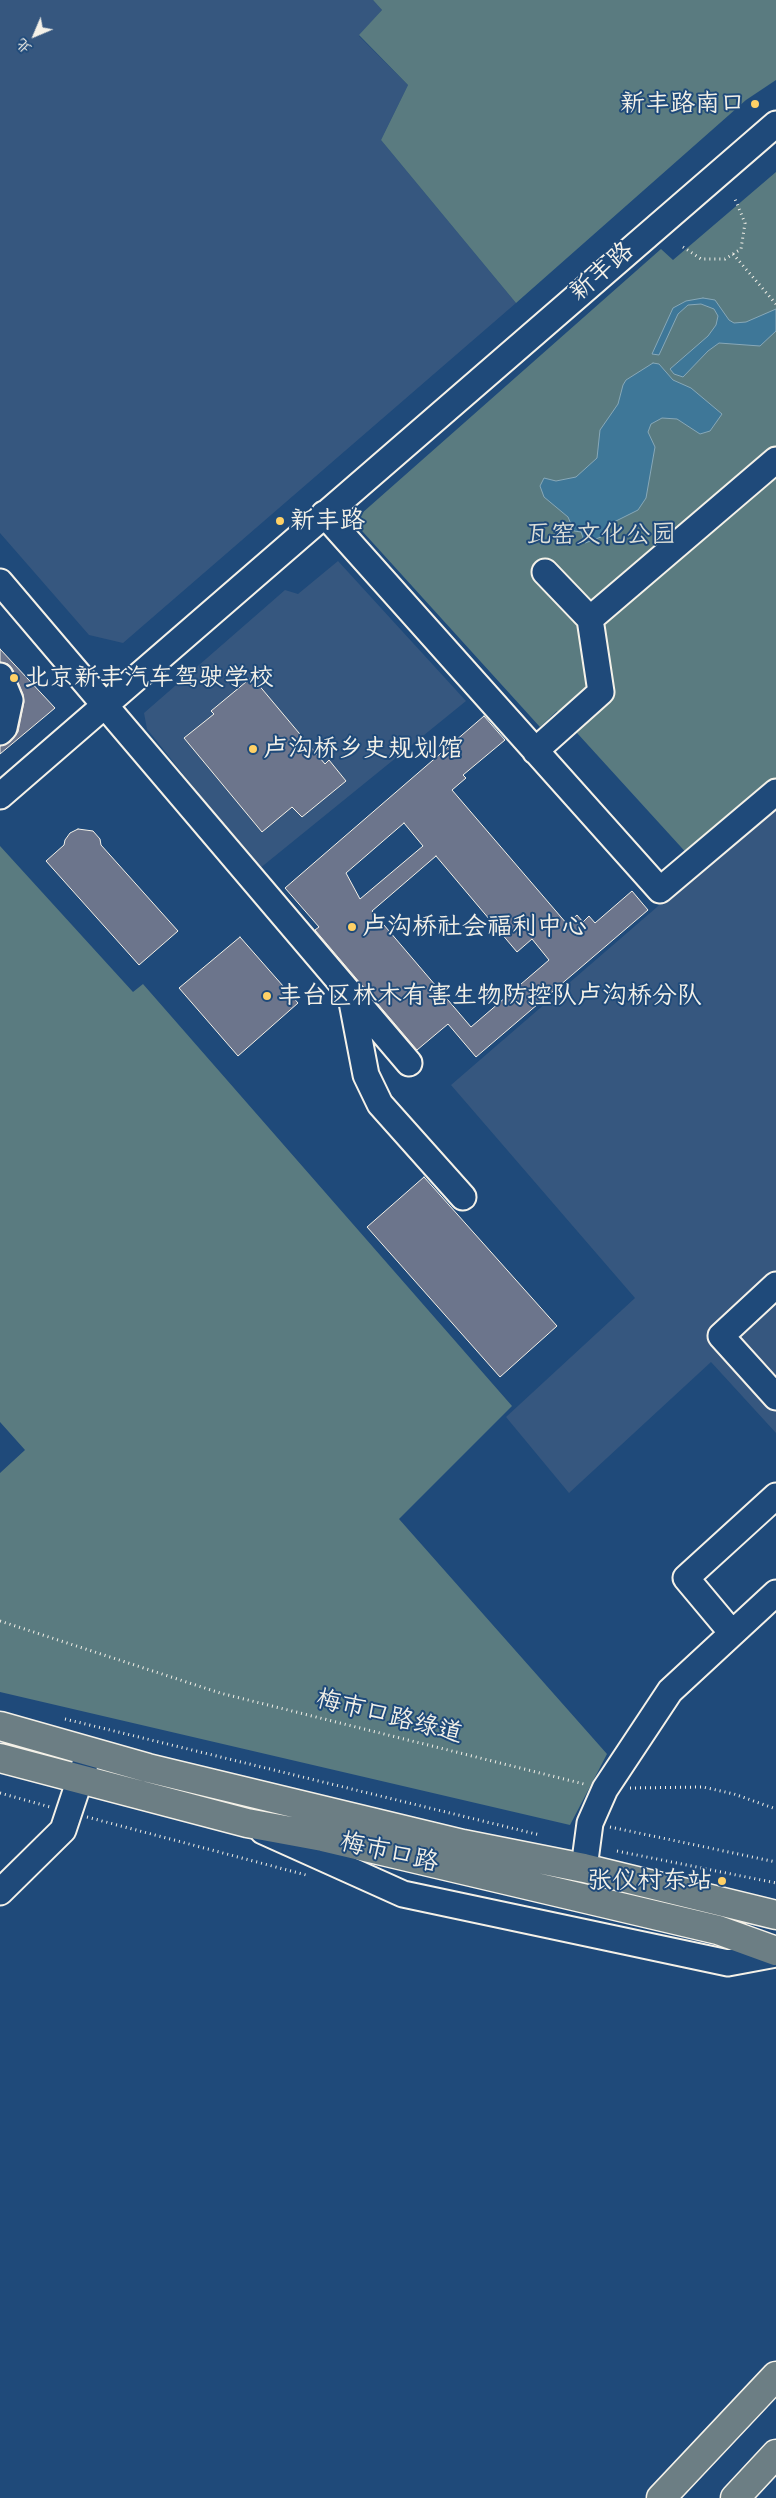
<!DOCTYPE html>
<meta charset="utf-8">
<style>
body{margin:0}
#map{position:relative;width:776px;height:2498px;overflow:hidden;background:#1f4a7a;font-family:Caveat,"LXGW WenKai TC",sans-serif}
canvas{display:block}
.north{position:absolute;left:10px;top:10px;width:50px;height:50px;-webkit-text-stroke:4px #1f4a7a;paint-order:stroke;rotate:225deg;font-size:14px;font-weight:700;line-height:20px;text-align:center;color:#f4f1e8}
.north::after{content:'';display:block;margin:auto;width:18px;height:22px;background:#f4f1e8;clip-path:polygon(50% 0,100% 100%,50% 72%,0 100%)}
</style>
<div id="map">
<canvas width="776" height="2498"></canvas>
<div class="north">北</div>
</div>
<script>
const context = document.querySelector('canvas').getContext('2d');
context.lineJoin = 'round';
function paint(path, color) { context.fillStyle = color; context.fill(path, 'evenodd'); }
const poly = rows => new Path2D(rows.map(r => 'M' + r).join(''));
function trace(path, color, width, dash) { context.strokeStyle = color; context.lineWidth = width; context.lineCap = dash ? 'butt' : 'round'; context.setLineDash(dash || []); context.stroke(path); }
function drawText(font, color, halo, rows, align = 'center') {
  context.font = font + ' Caveat,"LXGW WenKai TC",sans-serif'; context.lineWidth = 4; context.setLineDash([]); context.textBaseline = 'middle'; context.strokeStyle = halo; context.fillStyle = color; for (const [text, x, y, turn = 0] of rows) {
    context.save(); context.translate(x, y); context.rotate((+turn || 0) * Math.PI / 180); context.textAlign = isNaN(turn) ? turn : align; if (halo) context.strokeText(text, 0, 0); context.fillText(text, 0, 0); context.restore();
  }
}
const built = poly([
 [0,0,373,0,382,10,359,36,408,85,381,140,516,303,123,643,89,635,0,533],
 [338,561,466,701,259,869,147,729,144,713,285,590,298,594],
 [776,810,776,1433,711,1362,569,1493,506,1417,635,1298,451,1085,701,869]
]);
const green = poly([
 [373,0,776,0,776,80,746,100,516,303,381,140,408,85,359,35,382,10],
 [776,172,776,810,701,869,557,711,540,727,353,521,661,249,673,260],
 [0,846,133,992,143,984,512,1406,399,1519,607,1754,570,1825,0,1692,0,1473,25,1450,0,1422]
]);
const water = poly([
 [703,298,715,300,729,320,734,323,746,322,776,309,776,331,760,346,719,343,708,351,683,377,674,374,670,369,708,336,716,325,718,316,714,309,701,304,688,305,678,314,659,355,652,354,673,308,686,301,703,298],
 [653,363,659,364,673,380,691,388,722,414,710,431,700,434,677,419,662,418,651,424,648,432,655,447,646,498,638,510,610,524,601,537,585,543,581,532,574,531,568,517,544,497,540,486,544,478,556,481,576,477,597,458,600,430,618,404,623,385,626,380,653,363]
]);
const building = poly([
 [0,649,55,708,0,754,0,746,10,742,18,732,24,702,23,694,13,670,8,664,0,662,0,649],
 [252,677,325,764,329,760,346,781,302,817,292,807,262,832,184,738,214,714,211,711,252,677],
 [484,716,505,740,463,775,466,778,452,790,567,924,577,915,583,922,589,916,595,923,632,891,648,910,476,1057,448,1024,417,1050,315,930,319,927,285,888,484,716],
 [404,823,423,846,360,899,346,873,404,823],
 [436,856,517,952,532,939,549,960,471,1027,372,911,436,856],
 [78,829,93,831,100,839,101,845,178,931,139,965,46,861,64,845,65,840,70,833,78,829],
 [240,937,298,1003,238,1056,179,988,240,937],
 [424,1177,557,1326,500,1377,367,1227,424,1177]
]);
const path = poly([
 [683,247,701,259,725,259,741,249,745,223,735,199],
 [733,254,776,304],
 [0,1621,220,1693,584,1784],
 [65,1719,540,1835],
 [630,1788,703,1787,734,1794,776,1809],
 [0,1793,50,1807],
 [87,1817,306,1875],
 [610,1827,776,1862],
 [617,1851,776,1883]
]);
const minor = poly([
 [324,514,660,890,776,792],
 [545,572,590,619],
 [0,582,409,1063],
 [0,676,10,700,4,728,0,732],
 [535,751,601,692,590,619,776,460],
 [0,796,776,124],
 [351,997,366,1075,380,1104,463,1197],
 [776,1285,721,1336,776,1397],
 [732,1633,686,1578,776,1496],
 [263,1831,403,1894,728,1963,776,1954],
 [584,1868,590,1823,605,1789,670,1691,776,1593],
 [0,1892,63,1830,89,1752]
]);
const major = poly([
 [0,1726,148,1768,463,1844,584,1868,776,1915],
 [0,1758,247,1823,323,1837,718,1930,776,1951],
 [661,2498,776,2376],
 [735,2498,776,2454]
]);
const markers = [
 [755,104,5,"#ffd166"],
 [280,521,5,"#ffd166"],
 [14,678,5,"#ffd166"],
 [253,749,5,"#ffd166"],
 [352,927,5,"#ffd166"],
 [267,996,5,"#ffd166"],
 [722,1881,5,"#ffd166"]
];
const poiNames = [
 ["新丰路南口",745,104,"right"],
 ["新丰路",290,521],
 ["北京新丰汽车驾驶学校",24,678],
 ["卢沟桥乡史规划馆",263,749],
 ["卢沟桥社会福利中心",362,927],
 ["丰台区林木有害生物防控队卢沟桥分队",277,996],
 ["张仪村东站",712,1881,"right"]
];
const streetNames = [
 ["新丰路",602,272,-41],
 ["梅市口路绿道",389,1717,14],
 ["梅市口路",389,1853,13]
];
const parkNames = [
 ["瓦窑文化公园",601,535]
];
paint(built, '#36577f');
paint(green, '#5a7b80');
paint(water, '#3e7798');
trace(water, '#87a8b8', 1);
paint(building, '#6c758c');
trace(building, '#f4f1e8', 1);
trace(minor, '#f4f1e8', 29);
trace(major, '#f4f1e8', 31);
trace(path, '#f4f1e8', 3, [1, 4]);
trace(minor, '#1f4a7a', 25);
trace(major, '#6c7e84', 28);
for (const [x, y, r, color] of markers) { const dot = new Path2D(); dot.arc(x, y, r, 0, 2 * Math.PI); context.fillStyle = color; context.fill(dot); trace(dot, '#1f4a7a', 2); }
drawText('25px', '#f4f1e8', '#1f4a7a', poiNames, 'left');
drawText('25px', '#f4f1e8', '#1f4a7a', streetNames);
drawText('25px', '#dddfd8', '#1f4a7a', parkNames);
</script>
